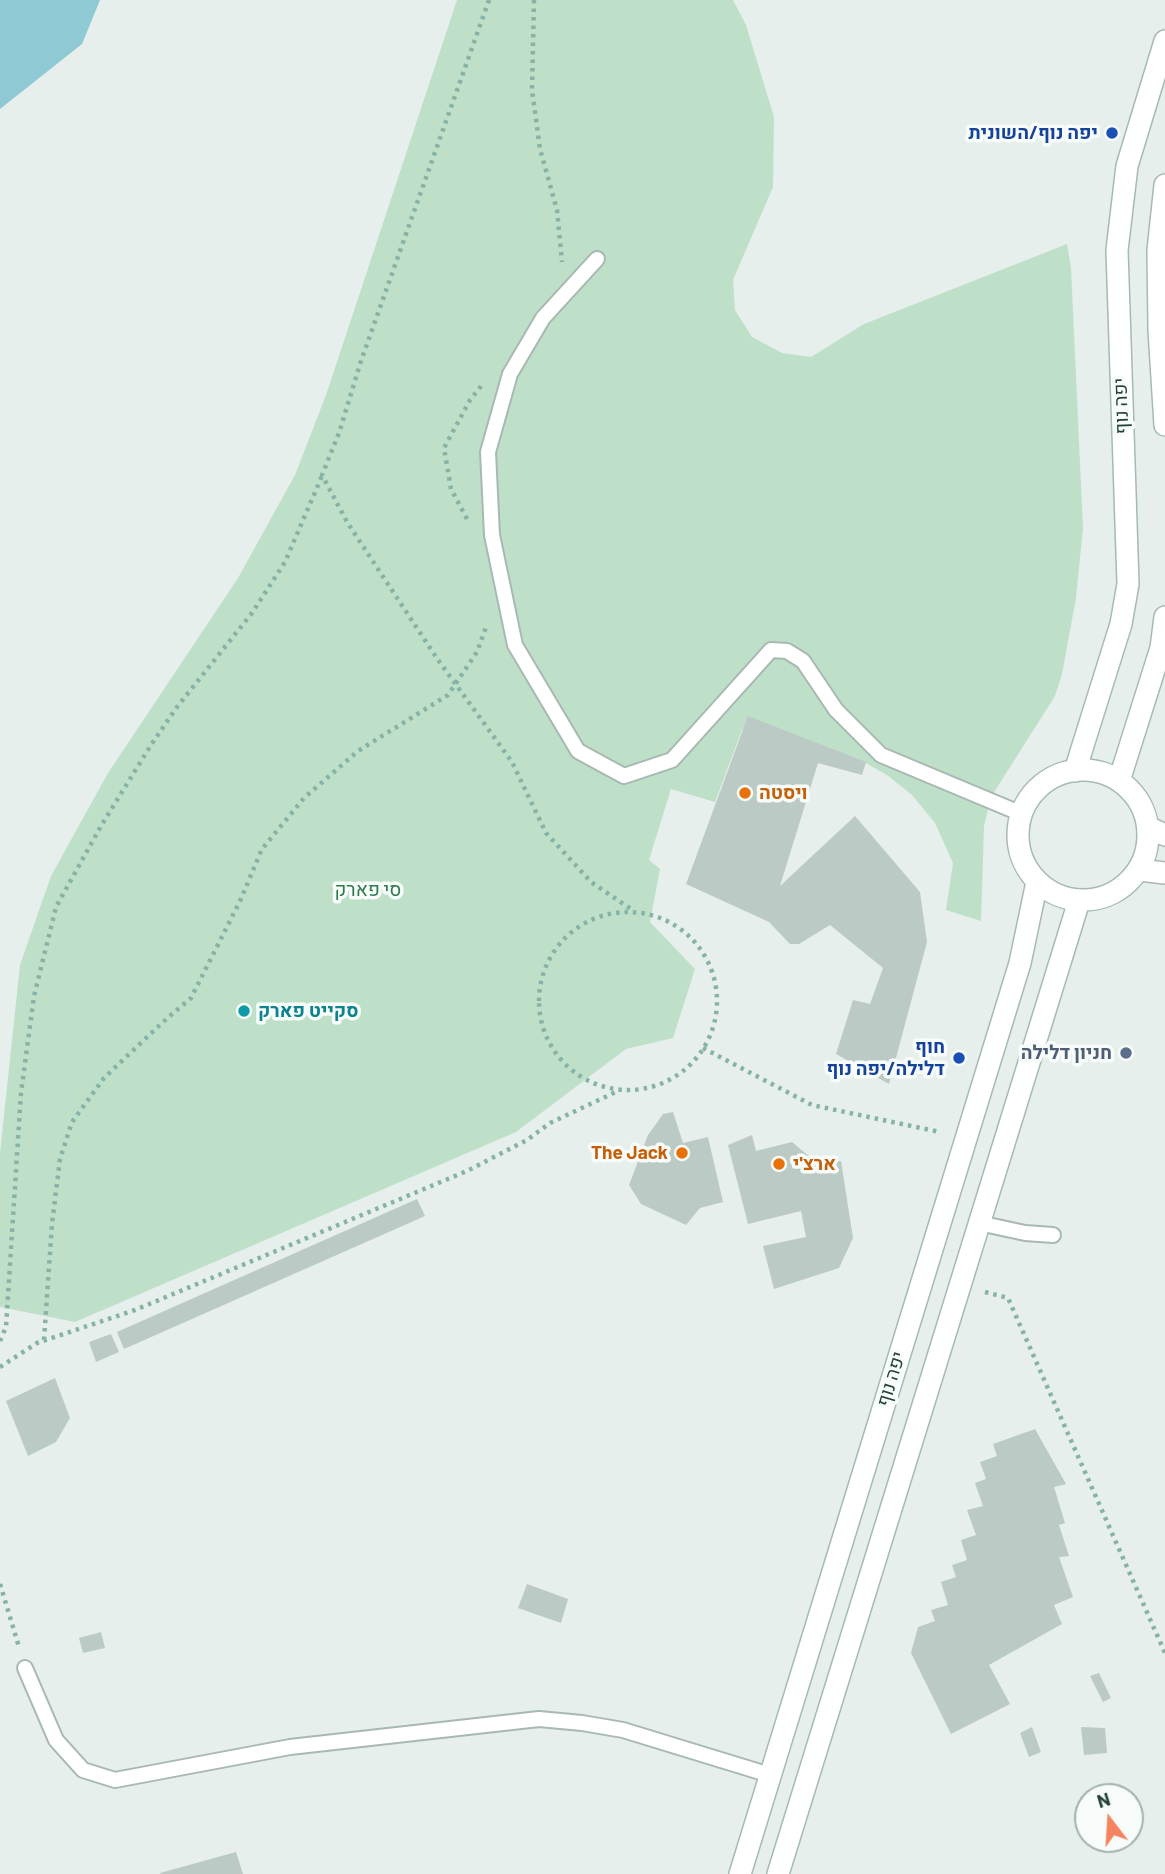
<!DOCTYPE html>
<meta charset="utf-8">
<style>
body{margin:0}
#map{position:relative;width:1165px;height:1874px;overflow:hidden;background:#e6efeb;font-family:Barlow,sans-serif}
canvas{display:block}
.north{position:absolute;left:1074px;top:1783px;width:70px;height:70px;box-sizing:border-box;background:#f7fbf9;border:2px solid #a3b1ad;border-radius:50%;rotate:343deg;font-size:19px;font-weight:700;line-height:28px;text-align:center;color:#24423a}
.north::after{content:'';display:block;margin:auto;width:24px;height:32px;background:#f4845f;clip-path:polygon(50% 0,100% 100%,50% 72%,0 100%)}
</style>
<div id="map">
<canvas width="1165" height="1874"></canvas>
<div class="north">N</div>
</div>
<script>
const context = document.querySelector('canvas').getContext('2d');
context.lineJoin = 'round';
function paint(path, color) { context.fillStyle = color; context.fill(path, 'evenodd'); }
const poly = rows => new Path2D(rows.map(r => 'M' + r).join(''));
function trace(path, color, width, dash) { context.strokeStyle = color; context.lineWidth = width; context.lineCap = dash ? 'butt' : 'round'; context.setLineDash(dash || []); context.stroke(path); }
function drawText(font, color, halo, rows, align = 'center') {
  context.font = font + ' Barlow,Heebo,sans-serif'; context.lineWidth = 7; context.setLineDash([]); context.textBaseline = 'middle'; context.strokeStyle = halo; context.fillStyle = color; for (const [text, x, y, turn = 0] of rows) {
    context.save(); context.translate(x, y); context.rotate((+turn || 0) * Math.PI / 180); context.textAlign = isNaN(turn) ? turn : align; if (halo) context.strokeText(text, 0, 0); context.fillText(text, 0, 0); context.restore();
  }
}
const green = poly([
 [457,0,733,0,746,25,774,117,773,187,733,280,735,310,752,337,782,353,811,357,864,324,1067,244,1071,268,1083,528,1076,598,1062,674,1055,696,991,797,984,826,981,921,946,910,953,863,935,823,912,795,887,775,864,762,754,722,742,730,715,802,671,789,649,860,660,869,650,922,695,969,673,1038,626,1049,516,1132,75,1322,0,1307,0,1153,20,965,51,876,108,773,238,578,295,475,326,395]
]);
const water = poly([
 [0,0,100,0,82,44,0,109]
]);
const building = poly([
 [748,716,866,762,862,775,818,763,780,886,855,816,920,892,927,942,889,1084,836,1054,853,1000,870,1004,883,968,830,925,799,944,790,944,769,922,686,884],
 [673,1112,683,1143,708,1137,723,1202,700,1208,686,1225,641,1204,629,1185,648,1135,663,1114],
 [752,1135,756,1151,792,1142,817,1163,841,1161,853,1238,839,1268,774,1289,763,1246,806,1237,801,1211,748,1224,728,1145],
 [417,1199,425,1216,124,1349,117,1332],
 [111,1334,119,1352,96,1362,89,1342],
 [55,1378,70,1418,56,1442,28,1456,6,1401],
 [1035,1429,1066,1484,1054,1487,1065,1523,1059,1525,1069,1556,1059,1557,1073,1597,1054,1605,1062,1624,989,1665,1010,1704,951,1734,911,1653,918,1627,935,1621,931,1610,948,1605,941,1582,956,1577,952,1565,967,1560,961,1540,976,1535,967,1510,983,1506,975,1483,986,1479,980,1462,997,1456,993,1444],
 [527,1584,568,1599,561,1623,518,1608],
 [101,1632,105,1648,83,1653,79,1638],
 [1099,1673,1111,1698,1103,1702,1090,1676],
 [1032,1727,1041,1752,1029,1757,1020,1733],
 [1081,1727,1105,1728,1107,1753,1084,1755],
 [236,1852,243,1874,160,1874,160,1873]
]);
const path = poly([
 [489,0,361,361,339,433,322,475,347,522,436,657,512,762,546,833,591,882,634,911],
 [534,0,532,90,540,149,557,210,562,262],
 [467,519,451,489,444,448,470,400,482,385],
 '539 1001a89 89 0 1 1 178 0a89 89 0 1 1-178 0Z',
 [703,1048,812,1105,940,1132],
 [985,1292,1008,1298,1165,1653],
 [44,1340,52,1224,60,1159,72,1122,104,1078,163,1022,191,998,240,901,262,849,304,798,358,751,448,695,477,652,486,627],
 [0,1341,6,1327,21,1093,34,996,56,907,101,826,151,745,177,707,252,613,285,562,322,476],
 [0,1367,37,1343,135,1310,467,1171,527,1140,550,1123,620,1090],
 [0,1584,19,1647]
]);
const service = poly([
 [597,259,543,318,510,374,488,452,492,535,515,645,578,751,624,776,672,760,771,650,787,651,803,661,836,710,881,755,1022,814],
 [979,1223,1025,1233,1053,1235],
 [25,1668,56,1740,83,1770,115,1780,290,1747,539,1719,582,1723,623,1730,770,1775]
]);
const minor = poly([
 [1148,827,1165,835],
 [1140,870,1165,873]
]);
const secondary = poly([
 [1165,185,1158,250,1159,330,1165,425],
 '1018 835a65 65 0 1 1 130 0a65 65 0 1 1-130 0Z',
 [1075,771,1121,624,1128,584,1117,250,1127,166,1165,41],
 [1119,781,1161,648,1165,617],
 [740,1874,1020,963,1037,882],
 [778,1874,1079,901]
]);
const markers = [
 [1112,133,7,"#1a4fb4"],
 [745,793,7,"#e8710a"],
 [244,1011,7,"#0f9aa8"],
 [1126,1053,7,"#5c6f8a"],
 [959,1058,7,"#1a4fb4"],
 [682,1153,7,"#e8710a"],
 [779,1164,7,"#e8710a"]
];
const transitNames = [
 ["יפה נוף/השונית",1098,133],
 ["חוף",945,1047],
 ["דלילה/יפה נוף",945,1069]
];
const streetNames = [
 ["יפה נוף",1121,406,-92],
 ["יפה נוף",891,1379,-73]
];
const foodNames = [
 ["ויסטה",759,793],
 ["The Jack",668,1153,"right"],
 ["ארצ'י",793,1164]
];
const parkNames = [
 ["סי פארק",368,890]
];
const cultureNames = [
 ["סקייט פארק",258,1011]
];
const serviceNames = [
 ["חניון דלילה",1112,1053]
];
paint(green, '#bfe0c8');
paint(water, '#8ec9d4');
paint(building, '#bbcac4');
trace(service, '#a8b8b2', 18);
trace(minor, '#a8b8b2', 24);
trace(secondary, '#a4bbb3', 24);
trace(path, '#86b3a5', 4.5, [3.5, 5]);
trace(service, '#fff', 14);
trace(minor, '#fff', 21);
trace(secondary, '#fff', 21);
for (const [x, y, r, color] of markers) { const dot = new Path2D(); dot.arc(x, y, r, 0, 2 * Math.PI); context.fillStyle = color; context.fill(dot); trace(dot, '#f7fbf9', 2.5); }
drawText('bold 19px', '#164399', '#f7fbf9', transitNames, 'right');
drawText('19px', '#24423a', '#f7fbf9', streetNames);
drawText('bold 19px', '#c56008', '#f7fbf9', foodNames, 'left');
drawText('19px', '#2d7a4b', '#f7fbf9', parkNames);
drawText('bold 19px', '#0d838f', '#f7fbf9', cultureNames, 'left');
drawText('bold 19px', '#4e5e75', '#f7fbf9', serviceNames, 'right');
</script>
